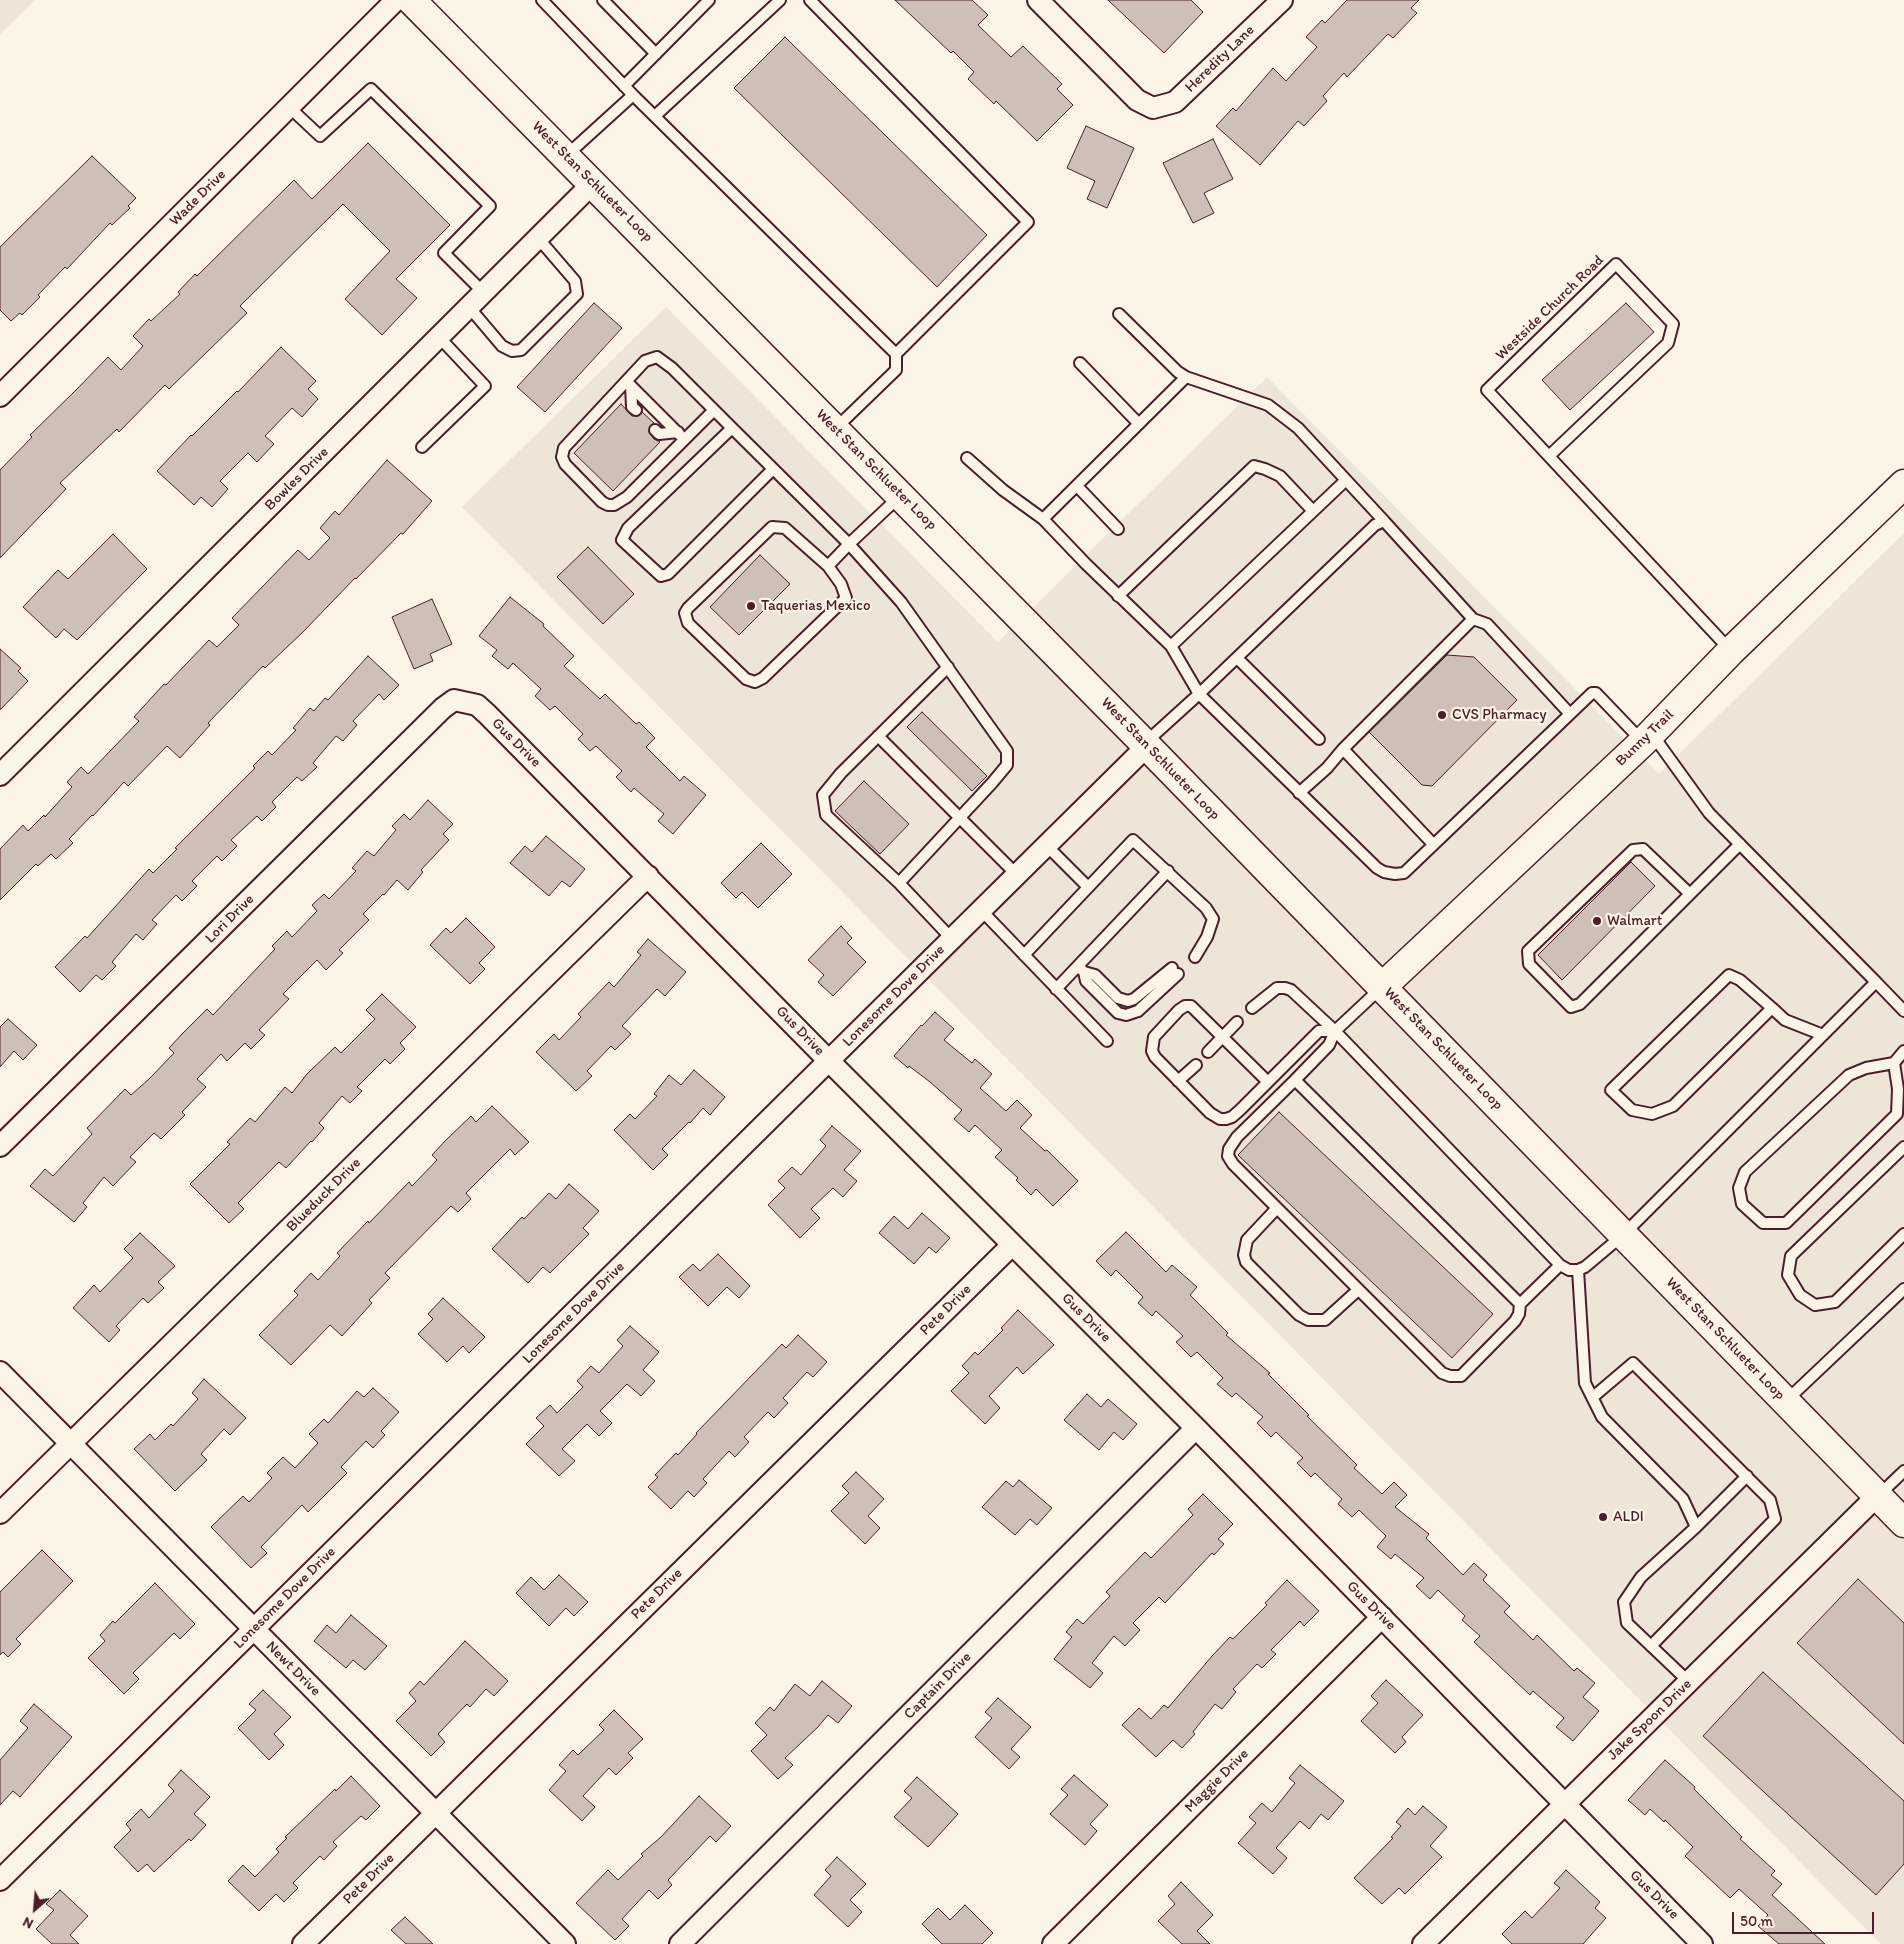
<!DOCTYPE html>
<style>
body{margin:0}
#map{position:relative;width:1904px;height:1944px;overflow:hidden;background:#fcf5e5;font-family:Itim,sans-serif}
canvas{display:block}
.north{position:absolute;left:10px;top:1884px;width:50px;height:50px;-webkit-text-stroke:4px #fcf5e5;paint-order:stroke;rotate:207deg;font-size:14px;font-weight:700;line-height:20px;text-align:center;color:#4a1f2b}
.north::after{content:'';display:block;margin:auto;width:18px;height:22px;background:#4a1f2b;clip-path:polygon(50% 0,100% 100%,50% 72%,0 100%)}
.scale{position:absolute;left:1732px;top:1912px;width:142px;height:22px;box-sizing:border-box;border:2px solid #4a1f2b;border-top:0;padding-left:6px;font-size:15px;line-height:18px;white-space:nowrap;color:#4a1f2b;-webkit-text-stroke:4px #fcf5e5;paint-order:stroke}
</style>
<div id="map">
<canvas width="1904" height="1944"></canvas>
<div class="north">N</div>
<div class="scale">50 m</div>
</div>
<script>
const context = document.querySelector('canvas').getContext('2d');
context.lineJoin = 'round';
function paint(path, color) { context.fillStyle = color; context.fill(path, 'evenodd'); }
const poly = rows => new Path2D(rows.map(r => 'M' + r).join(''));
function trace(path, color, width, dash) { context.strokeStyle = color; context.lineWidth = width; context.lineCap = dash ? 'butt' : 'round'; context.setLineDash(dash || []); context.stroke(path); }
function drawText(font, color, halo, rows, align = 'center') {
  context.font = font + ' Itim,sans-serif'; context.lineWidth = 4.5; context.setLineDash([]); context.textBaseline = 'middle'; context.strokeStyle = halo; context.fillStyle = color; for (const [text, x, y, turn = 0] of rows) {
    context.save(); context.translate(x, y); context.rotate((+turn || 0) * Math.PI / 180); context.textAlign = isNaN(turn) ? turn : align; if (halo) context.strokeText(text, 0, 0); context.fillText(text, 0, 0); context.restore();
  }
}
const built = poly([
 [0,0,35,0,0,34],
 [666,307,998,642,1267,377,1659,774,1904,533,1904,1944,1881,1944,462,507]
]);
const building = poly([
 [895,0,972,0,988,15,978,25,1011,57,1023,46,1062,84,1057,89,1073,105,1037,141,996,101,994,104,968,79,974,72,953,51,951,53,895,0],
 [1108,0,1191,0,1203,12,1164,53,1108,0],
 [1347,0,1419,0,1411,8,1417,13,1393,38,1388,34,1347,77,1344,73,1323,96,1327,101,1304,126,1298,121,1260,165,1216,126,1233,108,1236,111,1273,68,1286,81,1317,47,1306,37,1322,20,1325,23,1347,0],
 [785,37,987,235,937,287,734,88,785,37],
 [1086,126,1134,148,1107,208,1087,199,1095,181,1067,168,1086,126],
 [1213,139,1233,179,1204,193,1214,213,1193,223,1163,163,1213,139],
 [368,143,450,225,396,279,417,298,382,335,345,299,390,251,343,204,240,306,247,313,169,389,165,385,119,432,117,429,60,483,66,489,0,558,0,470,32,437,30,435,76,390,108,357,121,370,143,346,133,336,149,319,151,321,180,294,178,292,195,274,197,276,294,180,312,199,368,143],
 [92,156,136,198,128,206,130,208,112,225,110,223,67,269,65,267,38,295,40,297,22,315,20,313,11,321,0,310,0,247,92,156],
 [594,303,622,328,545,412,517,387,594,303],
 [1626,303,1654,332,1570,410,1542,380,1626,303],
 [281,347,316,381,308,389,318,399,302,417,292,408,265,436,274,444,257,462,248,453,220,481,228,489,212,507,201,497,194,505,157,471,191,435,192,436,237,391,238,392,281,347],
 [621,404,632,416,638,416,642,412,654,423,650,426,649,432,654,439,660,442,613,491,574,453,621,404],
 [387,460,432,501,403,534,401,533,356,579,355,578,303,632,265,668,263,666,208,723,210,725,180,758,167,746,128,786,124,782,93,816,92,815,69,839,73,843,56,859,51,854,38,866,36,864,0,900,0,849,23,825,28,831,44,815,45,817,72,787,67,782,81,767,88,774,139,721,134,717,164,684,166,685,209,640,217,647,239,625,232,618,298,550,309,560,330,538,320,528,335,511,339,515,387,460],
 [113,534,147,569,77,640,64,629,56,638,23,607,58,570,68,579,113,534],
 [588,547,634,594,603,624,557,577,588,547],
 [760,555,790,584,739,635,710,607,760,555],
 [510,597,544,624,543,626,574,656,564,666,600,699,605,694,636,724,639,722,655,738,646,747,680,781,684,776,706,795,673,834,658,821,664,814,634,788,631,792,616,777,622,771,596,746,590,751,578,739,583,734,555,706,550,710,535,696,541,689,513,663,508,669,492,656,497,650,479,636,510,597],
 [432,599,452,644,430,654,433,661,414,669,392,617,432,599],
 [0,649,21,668,18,671,28,681,0,710,0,649],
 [1447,655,1474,657,1517,700,1432,786,1422,785,1369,732,1447,655],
 [368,656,399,685,384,700,379,694,353,721,357,725,343,741,336,736,313,763,317,767,302,781,297,777,272,802,276,807,262,821,257,816,231,840,237,846,222,861,217,856,192,881,197,886,182,901,176,895,152,920,157,924,143,940,136,934,112,962,116,966,102,980,96,975,80,992,55,967,85,936,87,938,149,869,153,873,177,849,175,848,255,768,253,766,268,751,272,755,296,730,293,728,310,708,314,711,325,698,328,700,368,656],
 [922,712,987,776,972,791,907,727,922,712],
 [864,781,909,824,880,854,835,811,864,781],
 [428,800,453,824,443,834,449,840,421,870,423,872,408,890,397,880,384,895,383,894,363,914,369,920,339,950,343,953,326,970,317,960,283,994,289,999,259,1030,265,1035,251,1049,245,1043,227,1061,221,1054,197,1079,206,1087,182,1112,185,1115,161,1139,154,1133,130,1157,136,1162,113,1186,104,1177,83,1203,87,1207,74,1222,30,1186,45,1169,53,1176,92,1134,87,1128,125,1089,131,1095,149,1079,174,1053,169,1048,182,1034,207,1009,213,1015,275,949,272,946,287,931,292,937,317,911,312,905,324,894,329,899,356,871,352,868,367,851,374,856,396,830,392,826,404,814,410,820,428,800],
 [546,836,585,869,570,887,562,881,549,896,510,863,525,846,532,852,546,836],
 [761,843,792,874,758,908,742,892,736,898,721,883,761,843],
 [1631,862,1655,886,1562,980,1538,955,1631,862],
 [466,918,495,947,479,963,485,969,470,984,430,945,446,928,451,933,466,918],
 [841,926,852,938,847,943,866,962,833,996,818,982,824,975,808,960,841,926],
 [648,939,686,972,665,996,657,989,622,1026,631,1034,615,1050,611,1046,587,1071,592,1076,576,1091,536,1052,554,1034,559,1040,581,1017,578,1014,609,982,614,987,641,955,637,952,648,939],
 [382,994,416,1027,400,1043,405,1049,390,1064,385,1059,357,1087,362,1091,350,1103,342,1096,319,1123,324,1128,312,1142,311,1141,286,1168,279,1162,238,1203,244,1209,229,1223,190,1184,230,1144,227,1142,250,1118,255,1122,285,1087,292,1093,307,1074,335,1047,341,1053,375,1019,366,1010,382,994],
 [935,1012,954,1029,944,1040,972,1063,975,1059,992,1074,980,1088,1006,1111,1017,1100,1032,1115,1020,1128,1045,1151,1047,1150,1078,1181,1053,1206,1036,1189,1031,1195,1016,1180,1018,1178,995,1157,1002,1150,975,1125,969,1132,954,1119,962,1110,930,1082,909,1066,908,1068,894,1056,921,1025,922,1026,935,1012],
 [8,1019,37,1045,23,1060,14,1051,0,1067,0,1027,8,1019],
 [694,1070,725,1097,710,1115,703,1108,690,1123,689,1122,662,1149,668,1155,653,1170,614,1130,630,1114,635,1119,657,1096,654,1094,669,1075,681,1085,694,1070],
 [492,1106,529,1142,515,1155,510,1149,466,1193,471,1199,458,1212,451,1206,385,1273,390,1278,369,1300,372,1303,342,1336,330,1325,291,1365,259,1335,298,1295,294,1291,311,1273,318,1280,340,1256,337,1253,368,1221,369,1223,409,1182,412,1186,437,1160,432,1155,446,1140,471,1116,476,1122,492,1106],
 [1279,1112,1493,1314,1452,1358,1238,1155,1279,1112],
 [832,1126,861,1151,844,1170,857,1181,843,1197,833,1188,811,1209,820,1218,800,1238,768,1205,785,1188,778,1181,792,1167,801,1175,826,1146,820,1140,832,1126],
 [569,1184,599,1211,583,1228,589,1234,550,1273,543,1267,528,1283,492,1249,522,1217,524,1219,549,1193,556,1199,569,1184],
 [922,1213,950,1238,936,1253,929,1247,914,1264,879,1233,894,1216,908,1229,922,1213],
 [1126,1232,1166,1272,1172,1265,1197,1287,1190,1295,1228,1333,1226,1335,1270,1373,1268,1374,1309,1415,1307,1416,1357,1465,1354,1468,1382,1494,1394,1482,1407,1495,1395,1507,1429,1534,1426,1538,1463,1575,1474,1563,1487,1575,1483,1580,1510,1606,1504,1612,1533,1640,1537,1635,1574,1671,1577,1668,1595,1683,1583,1697,1599,1711,1573,1741,1556,1727,1564,1718,1533,1691,1530,1695,1474,1642,1480,1636,1462,1620,1465,1616,1438,1590,1430,1599,1416,1586,1424,1578,1395,1554,1391,1559,1377,1547,1386,1536,1359,1510,1352,1517,1338,1504,1342,1499,1315,1473,1311,1477,1297,1463,1303,1458,1276,1432,1271,1437,1257,1423,1263,1417,1236,1393,1232,1397,1217,1384,1223,1378,1197,1352,1191,1357,1176,1342,1183,1336,1156,1311,1152,1316,1138,1303,1143,1297,1116,1270,1111,1276,1096,1261,1126,1232],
 [140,1233,175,1266,158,1282,164,1288,148,1303,143,1298,116,1326,120,1330,109,1342,73,1308,94,1285,100,1292,133,1258,124,1249,140,1233],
 [718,1254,750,1286,739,1298,727,1287,708,1306,679,1277,693,1264,700,1271,718,1254],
 [443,1298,485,1337,469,1353,463,1346,447,1362,418,1334,433,1319,428,1314,443,1298],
 [1018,1310,1054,1345,1023,1374,1017,1367,989,1396,1000,1408,985,1424,951,1391,969,1373,962,1366,975,1352,978,1355,1003,1330,1001,1328,1018,1310],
 [630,1326,659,1352,643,1370,655,1381,641,1396,627,1384,600,1411,612,1423,599,1436,587,1424,562,1449,575,1461,559,1476,526,1444,544,1426,536,1418,550,1405,557,1413,583,1387,577,1381,591,1366,599,1373,623,1346,617,1340,630,1326],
 [798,1335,827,1362,813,1377,807,1372,783,1398,788,1403,774,1418,768,1412,744,1437,749,1442,735,1457,729,1451,703,1479,707,1483,694,1497,688,1491,671,1509,648,1487,658,1477,655,1475,676,1453,678,1455,697,1434,696,1433,782,1344,786,1348,798,1335],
 [204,1379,246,1418,230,1435,224,1429,201,1454,207,1460,175,1491,134,1449,150,1434,155,1440,171,1424,173,1426,198,1399,192,1393,204,1379],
 [373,1388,399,1412,381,1431,385,1435,373,1448,366,1441,341,1467,347,1473,308,1512,302,1505,261,1547,267,1553,251,1568,211,1527,243,1496,249,1502,272,1478,267,1473,283,1457,295,1468,318,1443,309,1434,324,1419,328,1423,357,1391,364,1397,373,1388],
 [1087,1394,1101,1407,1108,1399,1137,1424,1123,1440,1114,1432,1099,1450,1064,1420,1087,1394],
 [856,1472,884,1499,868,1516,880,1528,865,1544,831,1511,849,1493,842,1486,856,1472],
 [1019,1480,1052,1508,1037,1525,1030,1519,1015,1535,982,1507,1006,1481,1013,1487,1019,1480],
 [1203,1494,1233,1524,1218,1539,1224,1544,1214,1555,1212,1553,1165,1603,1159,1597,1133,1623,1140,1630,1125,1646,1114,1636,1092,1663,1103,1673,1090,1688,1054,1659,1072,1637,1066,1632,1077,1619,1083,1624,1110,1596,1106,1592,1145,1552,1151,1558,1193,1515,1188,1509,1203,1494],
 [42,1550,73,1581,16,1639,21,1644,8,1657,3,1652,0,1655,0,1592,42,1550],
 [559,1575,588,1602,574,1616,566,1608,549,1626,516,1593,531,1577,544,1590,559,1575],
 [1858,1579,1904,1623,1904,1744,1797,1643,1858,1579],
 [1287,1580,1319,1611,1304,1626,1300,1621,1271,1650,1276,1654,1262,1668,1257,1664,1233,1689,1236,1692,1222,1709,1215,1704,1193,1732,1195,1734,1182,1748,1173,1740,1156,1757,1122,1725,1139,1708,1151,1719,1164,1705,1168,1708,1212,1656,1230,1637,1233,1639,1267,1605,1265,1603,1287,1580],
 [155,1583,195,1624,180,1639,174,1633,133,1673,139,1679,124,1694,88,1658,105,1641,100,1635,113,1621,115,1623,155,1583],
 [351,1615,387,1646,365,1670,353,1660,346,1668,314,1641,327,1625,336,1633,351,1615],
 [465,1641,508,1681,494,1696,486,1689,470,1707,467,1704,438,1734,445,1742,431,1756,396,1721,416,1701,409,1693,420,1681,424,1685,465,1641],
 [1763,1672,1904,1801,1904,1864,1876,1895,1703,1736,1763,1672],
 [1386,1680,1423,1715,1402,1737,1406,1742,1395,1753,1361,1721,1378,1703,1371,1696,1386,1680],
 [822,1681,852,1706,838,1723,828,1715,818,1727,785,1758,793,1765,778,1779,751,1751,767,1735,755,1723,770,1707,774,1711,795,1684,810,1696,822,1681],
 [263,1690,291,1717,274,1734,284,1745,269,1760,238,1728,256,1710,249,1704,263,1690],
 [998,1698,1031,1727,1011,1749,1020,1757,1009,1769,975,1737,992,1718,985,1712,998,1698],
 [34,1704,72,1737,20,1797,13,1791,0,1805,0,1760,28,1728,20,1721,34,1704],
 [614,1710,643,1739,628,1753,633,1758,616,1775,609,1768,583,1796,595,1807,582,1821,549,1790,566,1771,559,1765,573,1750,578,1755,604,1730,599,1725,614,1710],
 [1665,1760,1695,1787,1694,1789,1742,1837,1740,1839,1775,1871,1771,1875,1782,1884,1772,1895,1825,1944,1779,1944,1758,1926,1768,1915,1739,1889,1730,1898,1685,1856,1693,1847,1665,1820,1664,1822,1650,1809,1645,1815,1628,1800,1665,1760],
 [1300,1765,1344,1801,1328,1820,1321,1814,1309,1829,1300,1821,1276,1848,1287,1858,1273,1874,1238,1843,1256,1823,1249,1817,1262,1803,1272,1812,1295,1783,1289,1778,1300,1765],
 [181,1770,210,1797,194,1814,206,1825,191,1841,189,1839,154,1872,147,1864,138,1872,114,1847,131,1830,126,1824,141,1809,149,1818,174,1791,168,1785,181,1770],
 [1074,1775,1108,1805,1090,1824,1097,1831,1085,1845,1050,1814,1068,1795,1061,1789,1074,1775],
 [351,1776,380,1806,366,1820,361,1816,333,1842,337,1846,324,1860,320,1856,293,1883,298,1888,284,1902,276,1894,259,1911,228,1881,243,1865,255,1877,279,1852,276,1849,287,1838,285,1837,335,1789,336,1791,351,1776],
 [917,1777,958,1814,928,1847,894,1817,912,1798,904,1791,917,1777],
 [699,1796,731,1826,716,1842,710,1836,668,1880,672,1885,658,1899,649,1890,622,1919,629,1926,615,1940,576,1903,608,1870,618,1880,643,1856,641,1854,661,1837,699,1796],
 [1423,1806,1447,1827,1430,1846,1442,1857,1405,1894,1399,1888,1382,1904,1354,1878,1393,1838,1391,1837,1401,1826,1396,1822,1408,1808,1415,1815,1423,1806],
 [837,1857,866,1884,850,1900,862,1912,848,1927,814,1895,831,1876,825,1870,837,1857],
 [1566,1870,1600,1902,1595,1908,1606,1918,1583,1944,1512,1944,1502,1934,1525,1911,1532,1918,1560,1888,1554,1883,1566,1870],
 [1181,1882,1213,1915,1197,1931,1210,1944,1182,1944,1158,1921,1175,1904,1168,1896,1181,1882],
 [60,1890,88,1916,70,1935,79,1944,52,1944,36,1929,54,1910,46,1904,60,1890],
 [965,1905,993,1933,982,1944,942,1944,922,1924,938,1908,950,1920,965,1905],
 [405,1917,433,1944,406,1944,391,1930,405,1917]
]);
const lane = poly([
 [542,0,633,95,567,155],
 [603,0,656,54],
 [810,0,1028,222,896,354],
 [624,86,709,0],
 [633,95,896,354,896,370,836,428],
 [289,107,320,136,371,89,490,206,444,253,483,292],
 [656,115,780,0],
 [469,307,502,346,512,351,521,350,577,294,575,281,538,238],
 [1119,314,1178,372,1186,377,1268,405,1298,428,1346,480],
 [1080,363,1139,424],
 [627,382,684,439],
 [631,386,632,407,636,410],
 [714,410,627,497,614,505,608,505,602,502,565,464,562,457,564,448,645,361,657,357,672,368,732,428,849,544,828,566],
 [732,428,628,528,622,540,661,576,668,574,773,469],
 [655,430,659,434,678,432],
 [422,447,485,386,439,337],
 [1549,456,1668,343,1673,324,1616,264,1487,390,1731,651],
 [967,458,1003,490,1043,519,1086,564,1171,646],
 [1077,486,1118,529],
 [900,496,849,544,901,602,1007,751,1007,765,992,783,899,883,952,939],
 [1043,519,1186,377],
 [1384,521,1346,480,1171,646,1199,694,1375,525,1384,521,1473,619],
 [772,527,785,528,828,566,841,584,846,598,763,678,755,682,746,679,688,623,685,613,688,608,772,527],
 [1118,596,1254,466,1265,469,1280,476,1313,511],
 [1237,658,1319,739],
 [878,736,1017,875],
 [1145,743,1199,694,1377,868,1384,872,1395,874,1404,873,1592,693,1596,693,1642,741],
 [1343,749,1433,844],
 [1299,793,1327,768,1343,749,1473,619,1487,624,1570,714],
 [1046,845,1088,887],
 [899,883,826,815,823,795,841,773,948,667],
 [1690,894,1643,849,1633,850,1528,951,1529,964,1571,1007,1580,1004,1740,844],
 [981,910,1107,1041],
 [1024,955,1133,840,1206,908,1213,919,1207,937,1195,957],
 [1078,966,1084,972,1086,981,1118,1013,1126,1015,1138,1011,1178,974],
 [1084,972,1095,975,1118,998,1128,1001,1134,999,1172,968],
 [1876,982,1904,1011],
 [1382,987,1335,1031,1560,1265,1569,1270,1578,1270,1585,1267,1623,1235,1876,982,1709,813,1652,734],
 [1056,989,1168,871],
 [1252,1008,1277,988,1285,988,1291,990,1335,1031],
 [1772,1008,1673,1106,1652,1114,1632,1110,1611,1090,1729,975,1740,980,1772,1008,1785,1020,1823,1035],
 [1335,1031,1329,1045,1295,1080,1520,1304,1560,1265],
 [1208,1052,1237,1022],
 [1894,1063,1898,1089,1897,1114,1786,1223,1763,1223,1742,1204,1739,1188,1745,1172,1849,1075,1866,1068,1894,1063,1904,1051],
 [1295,1080,1237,1137,1229,1149,1228,1156,1233,1164,1442,1373,1450,1376,1461,1376,1515,1321,1519,1314,1520,1304],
 [1178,1081,1196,1065],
 [1268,1082,1191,1006,1185,1006,1179,1010,1154,1037,1152,1051,1155,1057,1210,1113,1220,1119,1226,1119,1232,1117,1240,1110,1319,1031,1335,1031],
 [1904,1147,1791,1256,1788,1275,1800,1295,1815,1305,1835,1302,1904,1234],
 [1277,1208,1247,1240,1244,1255,1246,1262,1299,1315,1308,1320,1325,1320,1358,1290],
 [1578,1270,1585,1383,1602,1417,1683,1499,1696,1527,1641,1577,1624,1602,1627,1623,1689,1682],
 [1593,1397,1633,1363,1770,1500,1775,1519,1651,1646],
 [1787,1400,1904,1289],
 [1878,1496,1904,1471],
 [1696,1527,1747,1476]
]);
const street = poly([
 [1038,0,1137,100,1153,108,1175,102,1282,0],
 [0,396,396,0],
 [0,775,593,183],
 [0,1146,443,708,454,700,477,705,487,714,829,1061,1196,1428,1702,1944],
 [0,1372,565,1944],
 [0,1513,648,876],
 [0,1880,1147,746],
 [303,1944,1012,1245],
 [680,1944,1196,1428],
 [1053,1944,1382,1617],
 [1423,1944,1877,1496]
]);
const secondary = poly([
 [411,0,1147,746,1904,1523],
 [1382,987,1643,742,1731,651,1904,484]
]);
const markers = [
 [751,606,5,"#4a1f2b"],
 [1442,715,5,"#4a1f2b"],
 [1597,921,5,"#4a1f2b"],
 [1603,1517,5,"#4a1f2b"]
];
const streetNames = [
 ["Heredity Lane",1220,59,-44],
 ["West Stan Schlueter Loop",592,182,45],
 ["Wade Drive",198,198,-45],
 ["Westside Church Road",1550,308,-44],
 ["West Stan Schlueter Loop",876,470,45],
 ["Bowles Drive",297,479,-45],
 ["Bunny Trail",1645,738,-44],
 ["Gus Drive",516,743,45],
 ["West Stan Schlueter Loop",1160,759,46],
 ["Lori Drive",230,919,-45],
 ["Lonesome Dove Drive",894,996,-45],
 ["Gus Drive",800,1031,46],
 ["West Stan Schlueter Loop",1443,1049,46],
 ["Blueduck Drive",324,1195,-45],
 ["Pete Drive",946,1310,-45],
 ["Lonesome Dove Drive",574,1313,-45],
 ["Gus Drive",1086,1318,45],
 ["West Stan Schlueter Loop",1725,1339,46],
 ["Pete Drive",657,1594,-45],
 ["Lonesome Dove Drive",285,1598,-45],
 ["Gus Drive",1371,1606,45],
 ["Newt Drive",293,1669,45],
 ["Captain Drive",938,1686,-45],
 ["Jake Spoon Drive",1650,1720,-44],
 ["Maggie Drive",1217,1781,-45],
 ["Pete Drive",369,1879,-45],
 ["Gus Drive",1654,1895,45]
];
const poiNames = [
 ["Taquerias Mexico",761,606],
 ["CVS Pharmacy",1452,715],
 ["Walmart",1607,921],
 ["ALDI",1613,1517]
];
paint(built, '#eee5d7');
paint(building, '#cfc0b7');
trace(building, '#4a1f2b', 1);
trace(lane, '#4a1f2b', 14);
trace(street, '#4a1f2b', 24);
trace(secondary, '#4a1f2b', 31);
trace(lane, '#fcf5e5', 10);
trace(street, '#fcf5e5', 20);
trace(secondary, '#fcf5e5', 28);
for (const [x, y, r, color] of markers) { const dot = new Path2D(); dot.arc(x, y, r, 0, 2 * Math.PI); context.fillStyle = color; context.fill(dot); trace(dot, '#fcf5e5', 2); }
drawText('15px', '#4a1f2b', '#fcf5e5', streetNames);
drawText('15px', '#4a1f2b', '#fcf5e5', poiNames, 'left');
</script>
